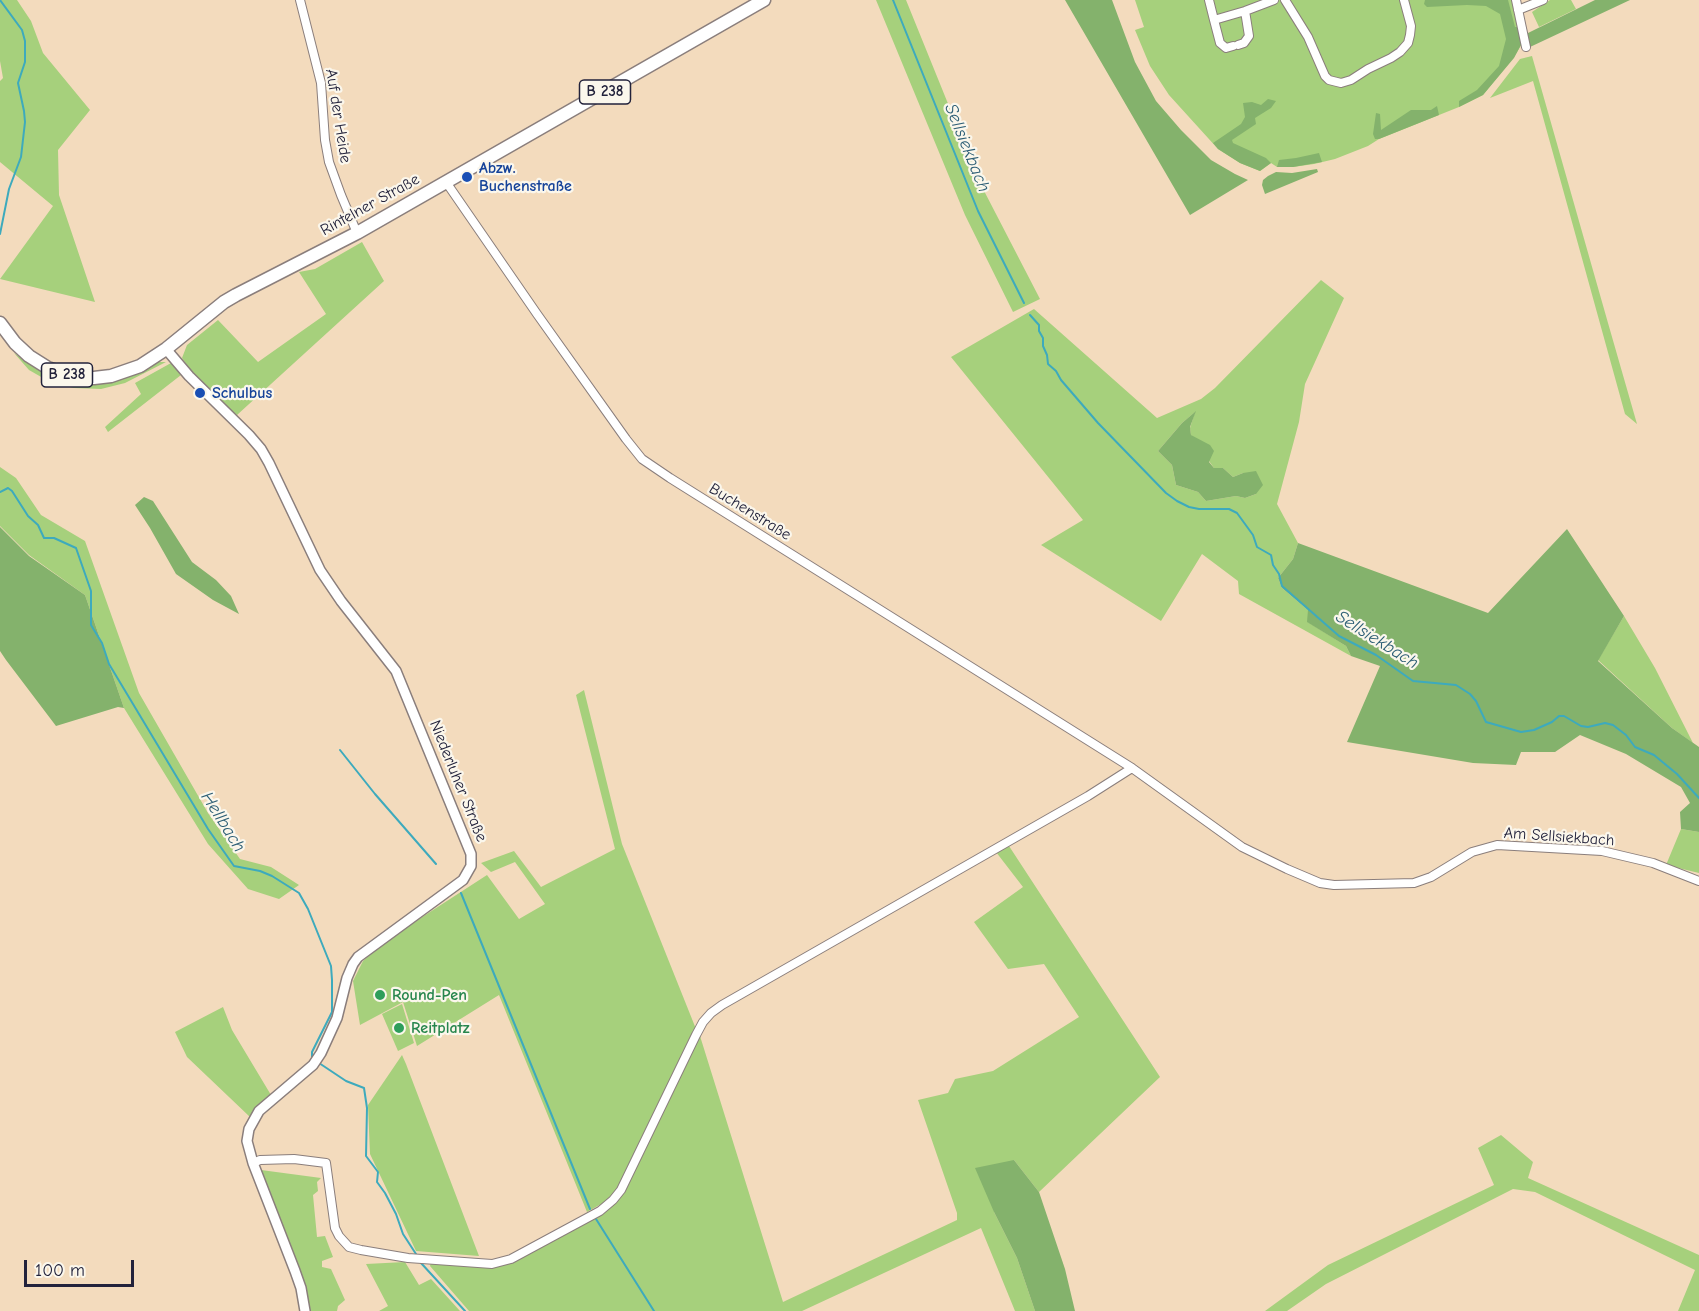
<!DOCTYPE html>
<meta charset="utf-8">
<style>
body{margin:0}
#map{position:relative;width:1699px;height:1311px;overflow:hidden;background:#f3dbbd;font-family:"Comic Neue",sans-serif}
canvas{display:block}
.scale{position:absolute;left:24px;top:1260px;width:110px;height:27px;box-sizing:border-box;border:3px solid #22223b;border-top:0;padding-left:8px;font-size:18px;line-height:21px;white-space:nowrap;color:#22223b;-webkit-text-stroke:4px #fbf7ec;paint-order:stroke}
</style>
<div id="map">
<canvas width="1699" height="1311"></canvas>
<div class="scale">100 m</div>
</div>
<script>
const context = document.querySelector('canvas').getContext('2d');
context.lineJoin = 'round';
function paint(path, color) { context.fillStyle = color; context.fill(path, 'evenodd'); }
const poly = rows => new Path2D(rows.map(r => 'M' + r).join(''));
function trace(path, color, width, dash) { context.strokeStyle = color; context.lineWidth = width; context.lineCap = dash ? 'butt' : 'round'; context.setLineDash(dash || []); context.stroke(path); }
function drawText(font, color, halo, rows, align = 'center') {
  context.font = font + ' "Comic Neue",sans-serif'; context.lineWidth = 4.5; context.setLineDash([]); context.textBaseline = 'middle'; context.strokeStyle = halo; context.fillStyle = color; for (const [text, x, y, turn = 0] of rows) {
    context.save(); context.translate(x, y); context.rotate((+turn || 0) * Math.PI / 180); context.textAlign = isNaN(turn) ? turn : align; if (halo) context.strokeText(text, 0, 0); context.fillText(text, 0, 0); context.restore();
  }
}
const green = poly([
 [0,0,17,0,31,21,43,53,90,110,58,150,59,195,95,302,0,279,53,206,0,162,0,81,3,78,0,61],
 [876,0,906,0,981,185,1040,299,1013,312,965,215],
 [1135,0,1514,0,1519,28,1521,45,1514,57,1483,95,1459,107,1379,139,1368,146,1335,159,1314,164,1293,167,1277,167,1271,163,1260,171,1240,163,1218,149,1169,95,1150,66,1135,30,1144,27],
 [1550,0,1571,0,1576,9,1539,27,1532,12],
 [1532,56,1608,323,1637,424,1625,414,1533,81,1490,98,1520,59],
 [362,242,384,281,237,415,234,413,232,414,200,384,182,358,187,345,218,320,258,362,326,314,299,272,315,269],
 [1321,280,1344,298,1305,384,1299,422,1277,504,1298,543,1293,559,1278,578,1282,588,1308,610,1308,622,1346,646,1351,656,1239,594,1238,581,1202,554,1161,621,1041,545,1083,520,951,357,1034,309,1157,418,1201,399,1215,388],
 [1195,412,1190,428,1191,435,1209,461,1214,468,1223,468,1233,477,1243,473,1256,494,1245,498,1236,496,1206,501,1198,492,1176,485,1172,465,1158,451,1182,423],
 [14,353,35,368,55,379,78,384,157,362,166,362,125,383,101,389,74,388,50,382,29,370],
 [171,363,181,375,108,432,105,427,141,394,135,383],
 [0,467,16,478,41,515,85,541,139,693,208,813,240,859,271,867,299,885,279,899,248,889,208,844,124,708,85,595,29,555,0,526],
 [1624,616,1655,668,1693,743,1672,728,1598,660],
 [584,690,622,844,696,1029,615,1192,603,1203,587,1212,499,995,417,1046,403,1002,360,1025,353,981,363,961,372,953,413,923,487,875,519,919,545,904,515,862,491,872,481,863,514,851,541,887,615,849,576,695],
 [1681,829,1699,832,1699,873,1666,865],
 [1009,846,1160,1077,1039,1192,1014,1160,994,1212,1017,1258,1035,1311,1015,1311,981,1228,802,1311,469,1311,430,1266,431,1262,494,1267,617,1200,700,1036,783,1302,957,1220,957,1213,918,1100,948,1093,955,1079,993,1071,1079,1017,1044,964,1008,969,974,922,1023,887,996,852],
 [402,1004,414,1043,398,1051,382,1014],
 [223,1007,232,1030,271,1095,250,1117,187,1057,175,1032],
 [402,1055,406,1064,479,1256,416,1251,370,1154,368,1105],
 [1501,1135,1533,1162,1528,1178,1699,1255,1699,1311,1678,1311,1695,1270,1535,1192,1513,1189,1326,1284,1287,1311,1265,1311,1328,1265,1494,1185,1478,1148],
 [261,1170,321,1178,317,1182,318,1191,313,1195,317,1237,325,1236,333,1257,322,1261,322,1267,331,1269,345,1300,338,1306,337,1311,309,1311,305,1287,299,1269],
 [405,1262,419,1285,431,1279,460,1311,379,1311,388,1306,366,1264]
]);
const forest = poly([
 [1065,0,1112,0,1135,62,1156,101,1181,130,1211,160,1235,174,1248,180,1190,215],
 [1425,0,1508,0,1515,27,1519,27,1521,45,1514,58,1483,95,1459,107,1459,101,1477,90,1499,66,1506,39,1500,14,1486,6,1467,5,1427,7,1424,4],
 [1595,0,1630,0,1530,47,1526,34],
 [1268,99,1276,101,1271,108,1255,118,1256,124,1232,140,1233,143,1266,158,1271,163,1260,171,1240,163,1218,149,1213,143,1241,124,1245,117,1243,103,1252,102,1261,105],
 [1437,106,1439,115,1379,139,1375,139,1373,134,1376,113,1380,114,1381,130,1411,110,1431,110],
 [1319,153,1322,162,1293,167,1277,167,1279,160,1296,158],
 [1317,169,1318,172,1265,194,1262,185,1263,180,1268,176,1276,172,1292,173],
 [1196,411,1190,427,1191,435,1210,445,1214,451,1209,462,1214,468,1223,468,1233,477,1243,473,1256,471,1263,485,1256,494,1245,498,1236,496,1206,501,1198,492,1176,485,1172,465,1158,451,1182,423],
 [144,497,153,501,192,562,216,580,231,596,239,614,213,600,176,574,150,528,135,505],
 [0,527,29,556,85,595,124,708,118,707,56,726,6,660,0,651],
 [1567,529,1624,616,1598,661,1672,728,1699,747,1699,832,1681,829,1680,812,1690,803,1681,787,1626,754,1580,735,1555,752,1521,752,1516,765,1473,763,1347,742,1380,666,1351,656,1346,646,1307,622,1308,610,1282,588,1278,578,1293,559,1298,543,1488,613],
 [1014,1160,1039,1192,1065,1269,1075,1311,1035,1311,1017,1258,994,1212,975,1168]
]);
const stream = poly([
 [0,0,22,30,25,41,25,62,18,83,24,111,25,122,21,157,9,189,0,234],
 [893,0,978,211,1024,303],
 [1030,315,1039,325,1039,331,1043,338,1043,346,1047,355,1048,364,1056,371,1061,380,1098,423,1166,493,1177,501,1189,507,1199,509,1229,509,1237,513,1253,535,1257,547,1271,555,1273,565,1279,574,1282,586,1339,636,1376,655,1413,681,1456,685,1470,694,1476,701,1486,722,1521,732,1534,730,1552,722,1559,716,1564,716,1581,726,1588,727,1605,723,1613,725,1626,735,1635,747,1654,755,1677,774,1699,798],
 [0,492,8,488,12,491,28,516,38,525,44,538,54,538,76,548,91,591,91,625,102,643,109,664,208,829,234,866,260,871,272,876,299,893,308,909,331,966,332,980,332,1012,312,1052,312,1057,315,1059],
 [340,750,375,794,436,864],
 [461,893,590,1209],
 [319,1063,346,1081,364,1088,367,1108,366,1156,378,1172,377,1182,385,1193,396,1214,403,1234,416,1254],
 [596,1219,654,1311],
 [421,1263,465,1311]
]);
const minor = poly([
 [300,0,321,83,325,140,329,162,341,195,357,233],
 [1209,0,1214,20,1245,11,1274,0],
 [1285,0,1308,37,1325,76,1329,80,1341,83,1351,80,1368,69,1391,58,1400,52,1408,43,1410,35,1411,26,1404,0],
 [1516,0,1526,47],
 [1518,10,1543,0],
 [1214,20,1220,43,1226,48,1233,46],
 [1238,45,1244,43,1249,36,1245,11],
 [446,182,537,314,626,439,642,459,670,478,1132,768,1242,847,1287,869,1320,883,1334,885,1414,883,1431,877,1472,852,1497,845,1602,851,1653,863,1699,881],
 [253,1163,260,1160,294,1159,326,1163,335,1228,339,1236,349,1247,361,1250,408,1258,492,1264,511,1259,600,1211,613,1200,621,1190,696,1035,703,1022,711,1013,722,1005,1088,796,1132,768]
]);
const tertiary = poly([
 [166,349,189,376,249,435,261,449,269,463,320,570,341,601,396,671,471,854,471,866,463,880,358,957,353,964,347,978,337,1018,321,1053,313,1065,259,1111,249,1129,247,1141,253,1163,295,1271,301,1288,305,1311]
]);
const primary = poly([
 [0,323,15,343,29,356,48,368,68,375,79,378,94,378,111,376,140,366,166,349,224,302,236,295,357,233,764,0]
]);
const markers = [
 [467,177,6,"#1a4fb4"],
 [200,393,6,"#1a4fb4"],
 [380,995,6,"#2e9e5b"],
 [399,1028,6,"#2e9e5b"]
];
const shields = [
 [605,92,51],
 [67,375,51]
];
const shieldNames = [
 ["B 238",605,92],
 ["B 238",67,375]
];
const streetNames = [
 ["Auf der Heide",338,116,81],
 ["Rintelner Straße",370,205,-29],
 ["Buchenstraße",750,512,32],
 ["Niederluher Straße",458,781,68],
 ["Am Sellsiekbach",1559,837,4]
];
const transitNames = [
 ["Abzw.",479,168],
 ["Buchenstraße",479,186],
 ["Schulbus",212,393]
];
const leisureNames = [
 ["Round-Pen",392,995],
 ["Reitplatz",411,1028]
];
const waterNames = [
 ["Sellsiekbach",967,148,68],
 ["Sellsiekbach",1377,640,32],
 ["Hellbach",223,822,58]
];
paint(green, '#a6d07c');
paint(forest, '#84b26c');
trace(stream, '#3daabd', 2);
trace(minor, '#8a7e7c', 10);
trace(tertiary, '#8a7e7c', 12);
trace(primary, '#8a7e7c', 15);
trace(minor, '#fff', 8);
trace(tertiary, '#fff', 9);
trace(primary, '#fff', 12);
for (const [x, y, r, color] of markers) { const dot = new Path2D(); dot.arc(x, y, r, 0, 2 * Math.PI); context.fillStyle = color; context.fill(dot); trace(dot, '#fbf7ec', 2); }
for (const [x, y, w] of shields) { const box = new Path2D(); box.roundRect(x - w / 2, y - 12, w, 24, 4.5); context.fillStyle = '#fbf7ec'; context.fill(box); trace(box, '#22223b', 1.5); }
drawText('bold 15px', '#22223b', null, shieldNames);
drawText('16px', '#22223b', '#fbf7ec', streetNames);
drawText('bold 16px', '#164399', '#fbf7ec', transitNames, 'left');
drawText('bold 16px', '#27864d', '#fbf7ec', leisureNames, 'left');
drawText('italic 18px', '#2e5f76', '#fbf7ec', waterNames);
</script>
